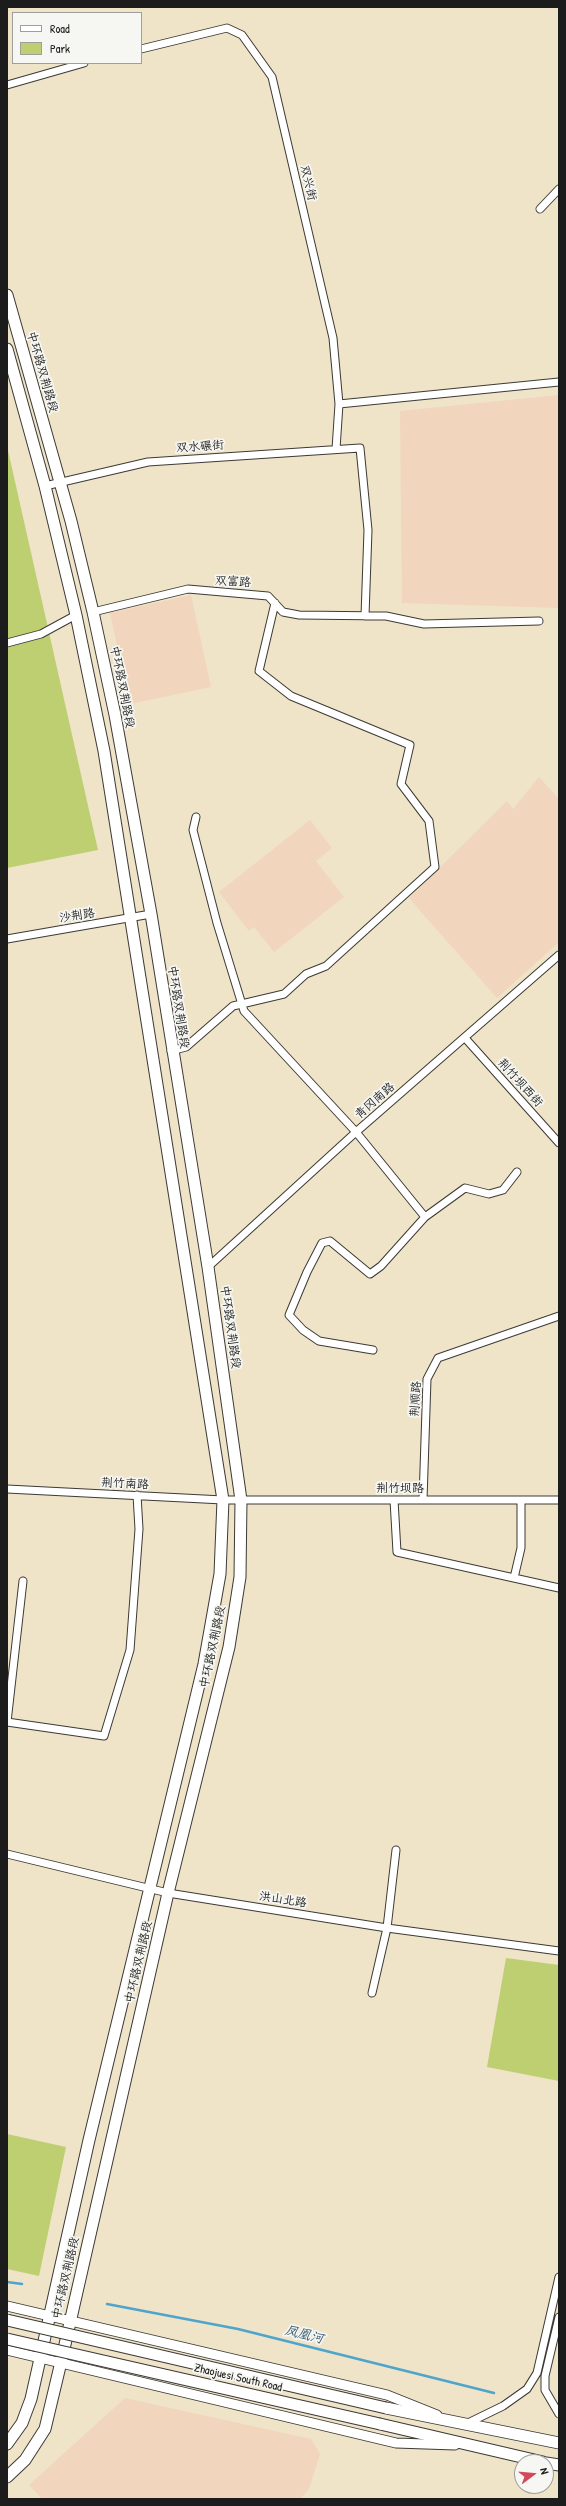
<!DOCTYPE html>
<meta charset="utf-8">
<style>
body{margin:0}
#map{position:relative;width:566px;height:2506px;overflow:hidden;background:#efe3c8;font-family:"Patrick Hand",sans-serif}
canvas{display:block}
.frame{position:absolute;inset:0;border:8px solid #1c1c1c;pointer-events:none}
.legend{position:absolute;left:12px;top:12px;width:130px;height:52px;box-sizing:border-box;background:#f6f6f2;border:1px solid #9f9f9c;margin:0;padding:5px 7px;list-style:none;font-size:12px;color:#1c1c1c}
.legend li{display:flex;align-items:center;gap:8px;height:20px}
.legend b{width:20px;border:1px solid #9f9f9c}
.north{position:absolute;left:514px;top:2454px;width:40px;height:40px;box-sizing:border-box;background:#f6f6f2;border:1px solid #9f9f9c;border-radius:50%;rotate:74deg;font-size:11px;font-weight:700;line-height:16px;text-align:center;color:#1c1c1c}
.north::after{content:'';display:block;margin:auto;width:14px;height:18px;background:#d1495b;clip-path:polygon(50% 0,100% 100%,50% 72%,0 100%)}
</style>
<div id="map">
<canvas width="566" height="2506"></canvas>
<div class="frame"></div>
<ul class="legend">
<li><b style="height:5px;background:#fff"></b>Road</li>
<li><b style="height:11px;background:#becf72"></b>Park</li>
</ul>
<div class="north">N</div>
</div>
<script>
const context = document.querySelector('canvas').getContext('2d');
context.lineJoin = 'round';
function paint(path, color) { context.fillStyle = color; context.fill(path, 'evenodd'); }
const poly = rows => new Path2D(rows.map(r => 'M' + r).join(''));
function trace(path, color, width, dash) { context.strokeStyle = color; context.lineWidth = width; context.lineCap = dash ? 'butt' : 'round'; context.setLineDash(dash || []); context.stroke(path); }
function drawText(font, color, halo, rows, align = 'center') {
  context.font = font + ' "Patrick Hand","LXGW WenKai TC",sans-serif'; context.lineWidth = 3.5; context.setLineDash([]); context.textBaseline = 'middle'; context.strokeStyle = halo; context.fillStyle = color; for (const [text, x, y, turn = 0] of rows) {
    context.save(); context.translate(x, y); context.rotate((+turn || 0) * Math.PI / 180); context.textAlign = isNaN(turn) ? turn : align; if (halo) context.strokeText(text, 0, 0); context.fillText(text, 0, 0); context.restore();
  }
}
const built = poly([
 [559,395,559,608,402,603,400,411],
 [191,595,211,687,130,704,110,613],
 [539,777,559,799,559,942,497,998,409,898,507,801,513,809],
 [310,820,332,848,316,861,344,897,274,952,254,927,249,931,219,892],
 [125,2398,311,2439,320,2454,309,2489,300,2499,42,2499,29,2485]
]);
const green = poly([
 [7,446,98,850,7,868],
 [506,1958,559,1965,559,2081,487,2067],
 [7,2134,66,2147,39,2276,7,2269]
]);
const stream = poly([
 [7,2282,22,2284],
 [107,2304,238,2329,494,2393]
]);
const minor = poly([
 [141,49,227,28,242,35,272,77,333,338,339,404,336,449],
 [7,85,84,63],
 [540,209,559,189],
 [339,404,559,382],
 [45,486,148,462,360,448,368,530,365,616],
 [93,612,188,589,268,596,283,612,299,615,386,616,424,624,539,621],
 [7,643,41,634,76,615],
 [196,817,193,830,217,923,244,1011,356,1132,425,1217],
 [7,939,151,914],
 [465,1038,559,1143],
 [171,1051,186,1047,233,1006,284,994,306,974,326,966,435,867,429,821,401,784,410,745,291,696,259,671,275,603],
 [208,1267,356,1132,559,955],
 [373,1350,319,1341,303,1330,289,1315,307,1272,322,1243,330,1241,370,1274,381,1266,425,1217,465,1188,489,1194,503,1190,517,1172],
 [7,1489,223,1500,559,1500],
 [394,1500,397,1552,559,1588],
 [423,1500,427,1379,438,1358,559,1316],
 [514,1578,521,1548,521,1500],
 [23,1581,7,1722,104,1736,130,1650,139,1529,137,1495],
 [7,1854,168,1893,387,1928,559,1951],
 [372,1993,387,1928,396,1850],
 [559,2317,545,2376,545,2390,559,2414],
 [468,2423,503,2406,527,2389,537,2373,559,2277]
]);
const tertiary = poly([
 [7,2306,387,2395,437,2415],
 [7,2350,396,2443,455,2445]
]);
const primary = poly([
 [7,295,71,521,93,612,115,715,151,914,208,1267,241,1500,240,1577,229,1647,168,1893,61,2362,45,2429,25,2460,7,2477],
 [7,349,45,486,76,615,104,751,223,1500,220,1574,204,1664,89,2140,31,2399,22,2423,7,2444],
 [386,2408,559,2443],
 [380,2424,543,2462],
 [546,2463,559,2465]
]);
const primaryBridge = poly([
 [7,2320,386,2408],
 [7,2339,380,2424]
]);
const streetNames = [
 ["双兴街",308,183,77],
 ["中环路双荆路段",42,372,74],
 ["双水碾街",200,447,-4],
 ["双富路",233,582,4],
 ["中环路双荆路段",122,687,79],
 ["沙荆路",77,916,-9],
 ["中环路双荆路段",178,1007,81],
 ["荆竹坝西街",520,1083,48],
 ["青冈南路",375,1101,-41],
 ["中环路双荆路段",230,1327,82],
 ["荆顺路",416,1399,-86],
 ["荆竹南路",125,1484,3],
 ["荆竹坝路",400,1489],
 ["中环路双荆路段",213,1647,-78],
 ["洪山北路",283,1900,9],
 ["中环路双荆路段",139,1962,-77],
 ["中环路双荆路段",66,2278,-77],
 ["Zhaojuesi South Road",238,2378,13]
];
const waterNames = [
 ["凤凰河",304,2335,14]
];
paint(built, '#f1d5bd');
paint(green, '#becf72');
trace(stream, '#4fa4cb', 2.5);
trace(minor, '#3c3a36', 9);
trace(tertiary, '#3c3a36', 11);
trace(primary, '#3c3a36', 13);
trace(minor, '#fff', 7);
trace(tertiary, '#fff', 9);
trace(primary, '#fff', 11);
trace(primaryBridge, '#3c3a36', 13, []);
trace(primaryBridge, '#fff', 11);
drawText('12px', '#1c1c1c', '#f6f6f2', streetNames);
drawText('italic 13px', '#33596b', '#f6f6f2', waterNames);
</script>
